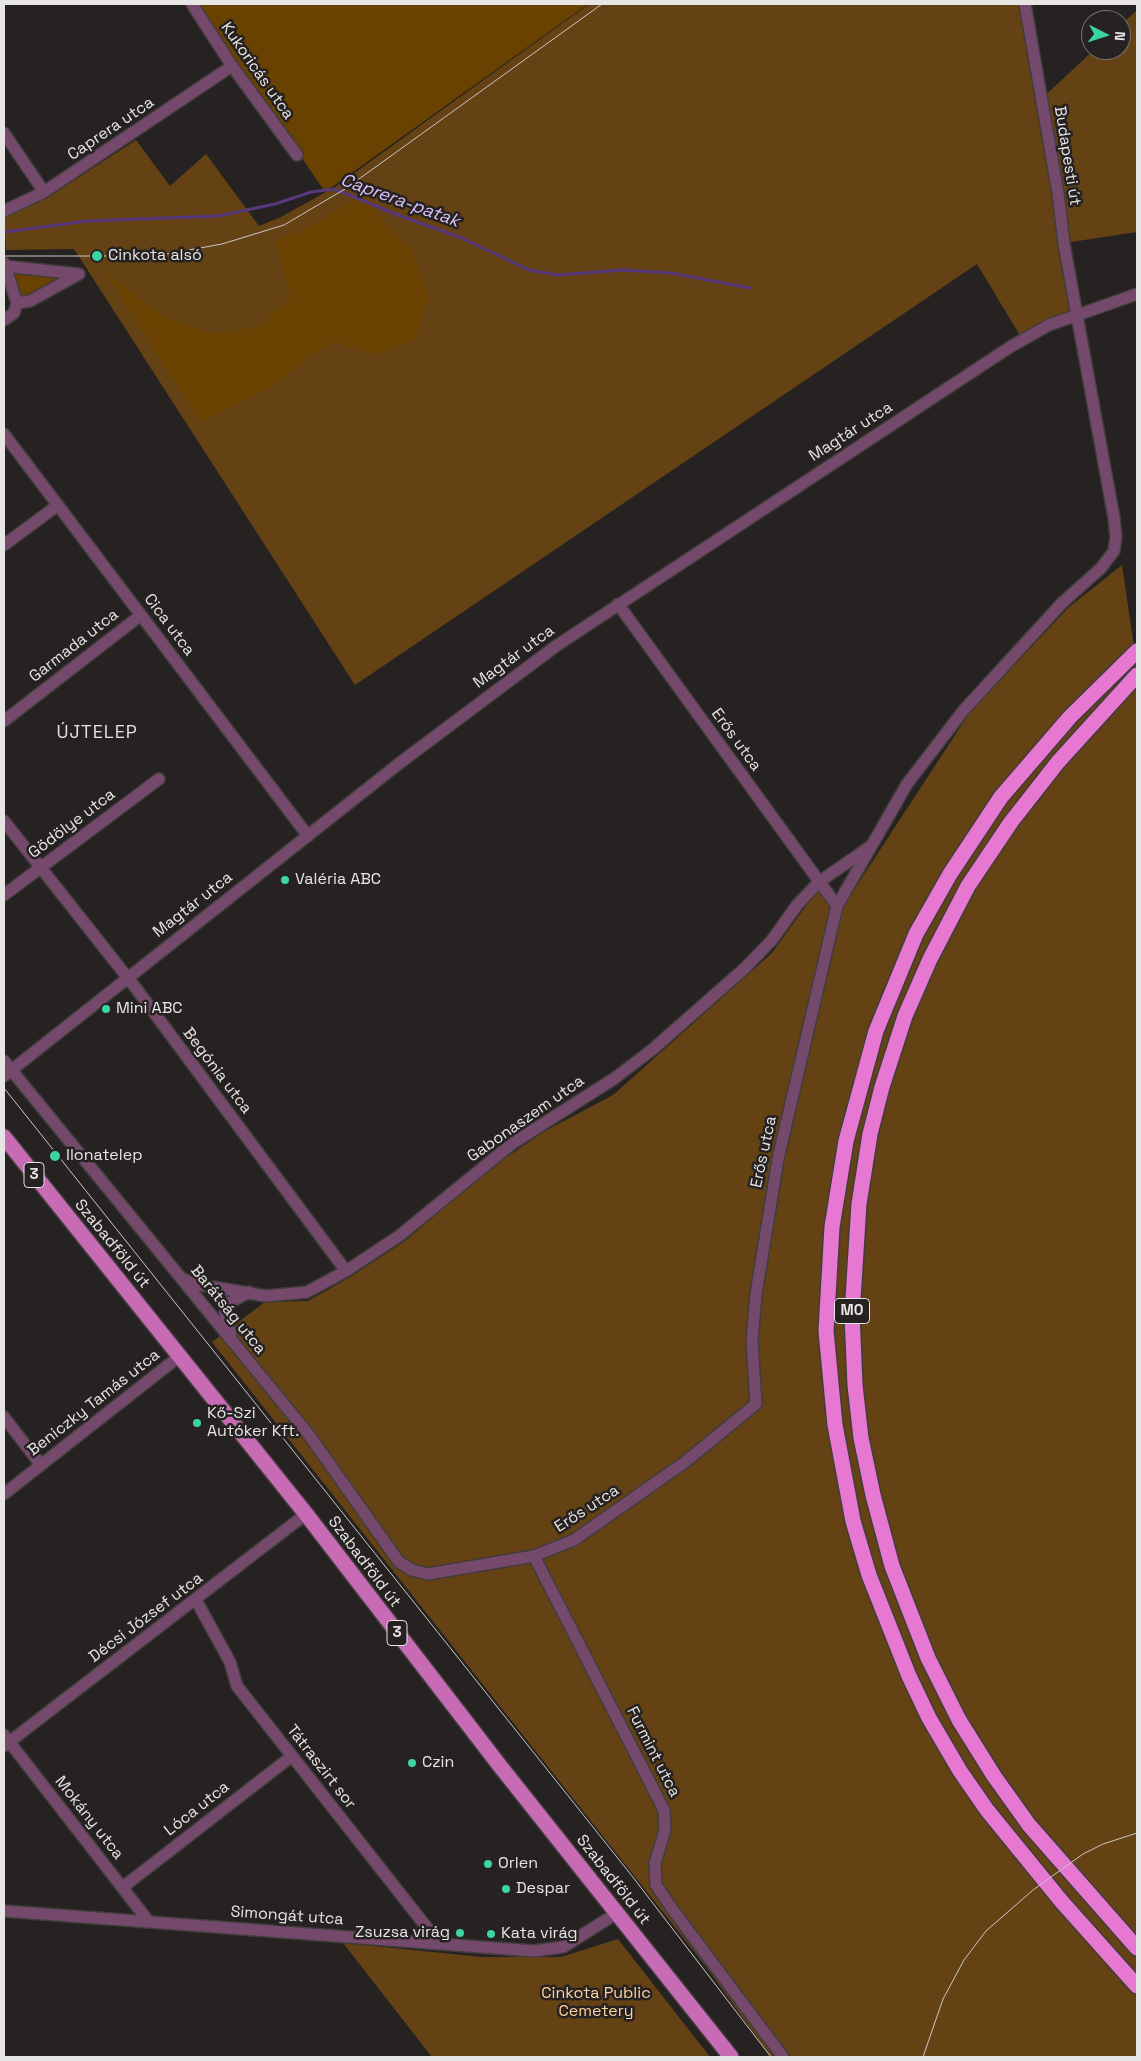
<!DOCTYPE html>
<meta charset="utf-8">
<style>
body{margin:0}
#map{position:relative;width:1141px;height:2061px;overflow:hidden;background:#262222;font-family:"Space Grotesk",sans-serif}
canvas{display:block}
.frame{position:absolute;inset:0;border:5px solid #e8e5e5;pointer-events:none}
.north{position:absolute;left:1081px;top:10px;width:50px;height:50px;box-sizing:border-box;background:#262222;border:1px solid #747070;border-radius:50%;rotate:95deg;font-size:14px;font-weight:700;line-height:20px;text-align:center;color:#e8e5e5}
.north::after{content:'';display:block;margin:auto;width:18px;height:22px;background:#3bd4a4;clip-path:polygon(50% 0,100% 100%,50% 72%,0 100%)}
</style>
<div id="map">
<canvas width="1141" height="2061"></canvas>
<div class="frame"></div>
<div class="north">N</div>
</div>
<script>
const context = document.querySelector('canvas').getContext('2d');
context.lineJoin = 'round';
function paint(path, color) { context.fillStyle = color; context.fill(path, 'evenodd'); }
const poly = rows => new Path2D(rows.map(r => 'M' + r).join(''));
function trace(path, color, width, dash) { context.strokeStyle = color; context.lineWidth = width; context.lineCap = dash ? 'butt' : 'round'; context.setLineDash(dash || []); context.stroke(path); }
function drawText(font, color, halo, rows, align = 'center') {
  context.font = font + ' "Space Grotesk",sans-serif'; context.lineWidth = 5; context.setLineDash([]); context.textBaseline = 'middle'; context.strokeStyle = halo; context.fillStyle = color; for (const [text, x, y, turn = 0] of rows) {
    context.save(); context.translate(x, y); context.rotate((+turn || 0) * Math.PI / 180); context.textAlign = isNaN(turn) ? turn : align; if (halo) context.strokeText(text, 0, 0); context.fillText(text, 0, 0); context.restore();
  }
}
const green = poly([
 [589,4,1020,4,1039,101,1094,50,1121,50,1121,25,1137,10,1137,232,1071,242,1078,305,1022,339,977,264,355,685,74,249,6,250,4,216,50,196,136,140,170,186,206,154,259,226,281,217,335,187],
 [1122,565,1137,667,1137,2057,771,2057,704,1964,212,1342,265,1302,308,1301,350,1277,405,1241,489,1169,545,1131,613,1095,772,953,823,882,846,902,970,712,1068,608],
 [618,1939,710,2057,432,2057,343,1943,482,1957,561,1957]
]);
const forest = poly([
 [197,4,588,4,325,192],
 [368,191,384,223,412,251,429,298,415,339,377,355,334,342,305,359,280,382,201,422,105,272,165,318,215,334,259,326,291,297,275,241,316,223],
 [13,270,64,275,28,299,21,295]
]);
const stream = poly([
 [5,232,87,221,218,216,275,204,311,192,335,189,395,214,462,238,529,270,557,275,622,270,671,273,750,288]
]);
const minor = poly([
 [192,4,232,66,297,155],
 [4,133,44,192],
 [4,211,44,192,232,66],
 [4,263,17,303,14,313,4,320],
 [4,266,79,274],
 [17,303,30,301,79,274],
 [4,434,308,836],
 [4,545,58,505],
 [4,721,141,615],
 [4,821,135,987,346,1271],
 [4,895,159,779],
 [837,906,907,784,963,711,1062,603,1101,568,1114,551,1116,537,1114,518,1064,244,1058,193,1025,4],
 [4,1061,309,1435,399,1562,412,1570,428,1574,534,1556,574,1540,685,1462,756,1404,752,1342,756,1294,778,1159,837,906,618,604],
 [4,1076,401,762,556,646,1010,347,1049,325,1137,294],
 [181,1278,195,1284,266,1296,307,1292,346,1271,399,1236,513,1143,615,1078,653,1049,745,968,772,940,797,905,819,882,871,846],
 [231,1335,225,1313,229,1303,249,1292],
 [4,1417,41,1465],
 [4,1494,181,1355],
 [534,1556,664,1810,665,1830,655,1863,656,1885,673,1910,783,2057],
 [196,1600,230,1662,237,1686,439,1943],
 [4,1735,149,1922],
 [4,1746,306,1514],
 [123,1887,292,1756],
 [4,1911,534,1951,563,1947,617,1913]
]);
const major = poly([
 [4,1137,306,1514,500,1766,731,2057]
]);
const highway = poly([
 [1137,651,1070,717,1001,797,950,874,916,934,876,1031,846,1141,832,1227,826,1331,835,1425,853,1521,869,1575,909,1676,929,1718,960,1771,987,1810,1062,1902,1137,1986],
 [1137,675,1058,762,1011,822,968,886,930,959,905,1016,882,1087,870,1134,859,1204,852,1314,855,1385,861,1438,873,1495,892,1566,928,1658,959,1720,994,1776,1029,1825,1137,1948]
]);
const tram = poly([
 [4,256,156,256,222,244,284,225,345,189,602,4],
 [4,1088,632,1876,771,2057],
 [923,2057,943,1999,964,1960,986,1931,1033,1890,1083,1854,1103,1844,1137,1833]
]);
const markers = [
 [97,256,6,"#3bd4a4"],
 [285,880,5,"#3bd4a4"],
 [106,1009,5,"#3bd4a4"],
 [55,1156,6,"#3bd4a4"],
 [197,1423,5,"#3bd4a4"],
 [412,1763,5,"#3bd4a4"],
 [488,1864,5,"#3bd4a4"],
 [506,1889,5,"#3bd4a4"],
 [460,1933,5,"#3bd4a4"],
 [491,1934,5,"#3bd4a4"]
];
const shields = [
 [34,1175,20],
 [852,1311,35],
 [397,1633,20]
];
const shieldNames = [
 ["3",34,1175],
 ["M0",852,1311],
 ["3",397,1633]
];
const streetNames = [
 ["Kukoricás utca",257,71,55],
 ["Caprera utca",111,129,-34],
 ["Budapesti út",1067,156,81],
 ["Magtár utca",851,432,-33],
 ["Cica utca",169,625,53],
 ["Garmada utca",74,646,-38],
 ["Magtár utca",514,657,-36],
 ["Erős utca",736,740,54],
 ["Gödölye utca",72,824,-37],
 ["Magtár utca",193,905,-38],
 ["Begónia utca",217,1071,53],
 ["Gabonaszem utca",526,1119,-35],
 ["Erős utca",764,1152,-78],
 ["Szabadföld út",112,1244,51],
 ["Barátság utca",228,1310,51],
 ["Beniczky Tamás utca",94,1403,-38],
 ["Erős utca",587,1509,-33],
 ["Szabadföld út",364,1562,53],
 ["Décsi József utca",146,1618,-37],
 ["Furmint utca",653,1752,63],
 ["Tátraszirt sor",321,1767,52],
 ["Lóca utca",197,1809,-38],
 ["Mokány utca",89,1818,52],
 ["Szabadföld út",613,1880,52],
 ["Simongát utca",287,1916,4]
];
const poiNames = [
 ["Cinkota alsó",108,256],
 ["Valéria ABC",295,880],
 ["Mini ABC",116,1009],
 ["Ilonatelep",66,1156],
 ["Kő-Szi",207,1414],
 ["Autóker Kft.",207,1432],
 ["Czin",422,1763],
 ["Orlen",498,1864],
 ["Despar",516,1889],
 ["Zsuzsa virág",450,1933,"right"],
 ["Kata virág",501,1934]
];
const parkNames = [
 ["Cinkota Public",596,1994],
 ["Cemetery",596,2012]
];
const waterNames = [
 ["Caprera-patak",400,201,20]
];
const neighbourhoodNames = [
 ["ÚJTELEP",97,733]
];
paint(green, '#644214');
paint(forest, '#694100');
trace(stream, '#57387c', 3);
trace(minor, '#413d3d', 14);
trace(major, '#413d3d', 18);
trace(highway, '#413d3d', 18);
trace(minor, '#75496c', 11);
trace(major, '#c76bb5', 15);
trace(highway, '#e778d2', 15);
trace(tram, '#cbc7c7', 1);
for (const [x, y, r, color] of markers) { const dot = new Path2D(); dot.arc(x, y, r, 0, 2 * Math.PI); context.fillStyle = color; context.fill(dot); trace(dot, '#262222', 2); }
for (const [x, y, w] of shields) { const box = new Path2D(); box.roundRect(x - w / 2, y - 12.5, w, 25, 4); context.fillStyle = '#262222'; context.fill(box); trace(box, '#e8e5e5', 1); }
drawText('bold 15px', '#e8e5e5', null, shieldNames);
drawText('16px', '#e8e5e5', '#262222', streetNames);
drawText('16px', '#e8e5e5', '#262222', poiNames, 'left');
drawText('16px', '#ffd29c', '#262222', parkNames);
drawText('italic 18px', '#dac2fe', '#262222', waterNames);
context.letterSpacing = '1px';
drawText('18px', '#e7e0e1', '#262222', neighbourhoodNames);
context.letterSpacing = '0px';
</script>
